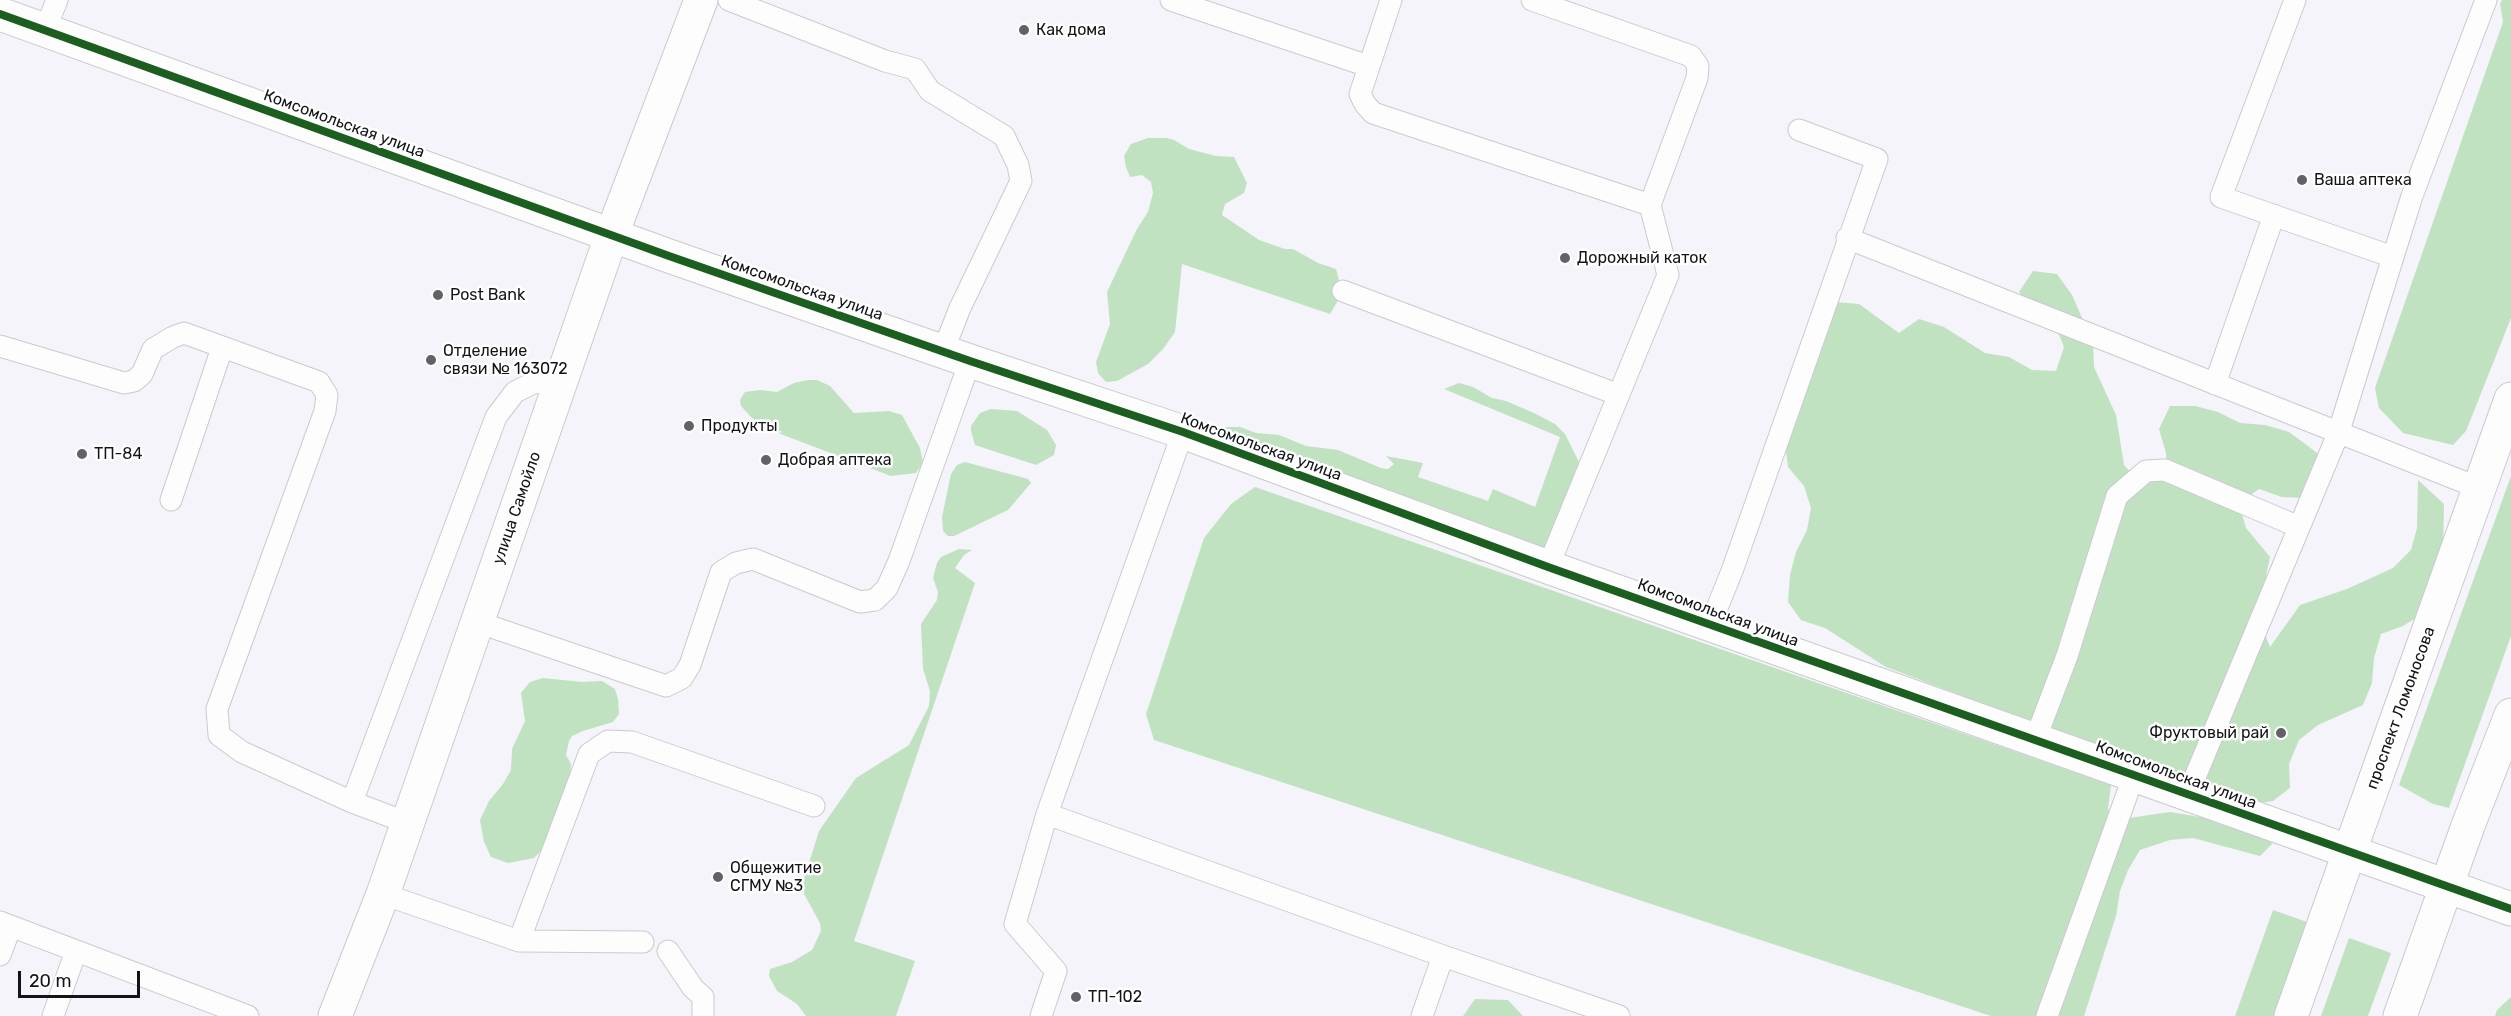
<!DOCTYPE html>
<meta charset="utf-8">
<style>
body{margin:0}
#map{position:relative;width:2511px;height:1016px;overflow:hidden;background:#f4f4fa;font-family:Rubik,sans-serif}
canvas{display:block}
.scale{position:absolute;left:18px;top:971px;width:122px;height:27px;box-sizing:border-box;border:3px solid #131417;border-top:0;padding-left:8px;font-size:18px;line-height:21px;white-space:nowrap;color:#131417;-webkit-text-stroke:4px #fff;paint-order:stroke}
</style>
<div id="map">
<canvas width="2511" height="1016"></canvas>
<div class="scale">20 m</div>
</div>
<script>
const context = document.querySelector('canvas').getContext('2d');
context.lineJoin = 'round';
function paint(path, color) { context.fillStyle = color; context.fill(path, 'evenodd'); }
const poly = rows => new Path2D(rows.map(r => 'M' + r).join(''));
function trace(path, color, width, dash) { context.strokeStyle = color; context.lineWidth = width; context.lineCap = dash ? 'butt' : 'round'; context.setLineDash(dash || []); context.stroke(path); }
function drawText(font, color, halo, rows, align = 'center') {
  context.font = font + ' Rubik,sans-serif'; context.lineWidth = 5; context.setLineDash([]); context.textBaseline = 'middle'; context.strokeStyle = halo; context.fillStyle = color; for (const [text, x, y, turn = 0] of rows) {
    context.save(); context.translate(x, y); context.rotate((+turn || 0) * Math.PI / 180); context.textAlign = isNaN(turn) ? turn : align; if (halo) context.strokeText(text, 0, 0); context.fillText(text, 0, 0); context.restore();
  }
}
const green = poly([
 [2502,0,2511,0,2511,318,2466,431,2453,445,2403,433,2379,408,2375,388,2503,22,2500,4],
 [1148,138,1166,138,1174,140,1189,149,1216,156,1234,157,1247,183,1244,193,1225,204,1222,215,1259,240,1285,249,1293,249,1318,263,1336,269,1341,288,1340,297,1330,314,1182,264,1175,332,1163,349,1148,364,1117,381,1106,382,1098,373,1096,362,1110,324,1107,292,1137,229,1148,212,1153,193,1151,182,1142,175,1130,177,1126,167,1124,156,1131,144],
 [2033,271,2057,274,2072,295,2093,343,2094,367,2116,415,2124,465,2141,484,2167,477,2166,453,2159,429,2170,406,2195,406,2218,412,2240,423,2265,425,2289,432,2328,461,2305,498,2282,497,2259,489,2239,503,2246,528,2270,557,2266,576,2266,601,2261,624,2270,647,2300,605,2347,589,2393,568,2411,550,2417,528,2418,480,2444,504,2443,549,2422,614,2403,626,2381,634,2374,658,2372,683,2363,705,2318,725,2299,740,2289,764,2290,788,2273,801,2249,805,1886,667,1825,628,1801,620,1788,602,1790,575,1796,552,1807,530,1811,508,1804,486,1788,467,1785,443,1835,302,1859,304,1899,333,1919,319,1944,327,1985,353,2009,357,2032,370,2056,371,2064,347,2055,325,2035,312,2019,292],
 [808,380,817,380,830,386,854,413,889,411,902,415,920,448,923,463,916,473,891,476,778,433,783,432,767,427,752,418,741,406,740,400,745,392,760,390,777,392,794,383],
 [1459,383,1473,387,1492,398,1506,401,1534,413,1555,424,1565,434,1583,470,1557,546,1506,564,1478,561,1217,427,1240,427,1256,433,1279,435,1306,446,1338,450,1381,468,1388,469,1394,464,1386,456,1423,463,1418,477,1488,501,1493,489,1535,507,1560,437,1444,389],
 [991,409,1017,411,1047,430,1056,445,1054,455,1036,465,975,445,971,431,971,426,980,413],
 [965,462,1028,479,1031,483,1008,510,954,536,948,536,943,531,942,517,951,474,957,465],
 [2511,476,2511,636,2449,808,2433,804,2399,785],
 [1255,487,2111,785,2108,809,2115,820,2170,812,2194,816,2217,820,2262,837,2273,843,2260,856,2193,838,2170,840,2140,850,2128,870,2120,891,2116,916,2084,1016,1991,1016,1154,740,1146,714,1204,538,1231,504],
 [959,549,972,550,964,555,955,568,975,583,854,941,915,961,896,1016,806,1016,797,1004,777,991,769,976,770,969,792,962,812,950,821,931,820,923,804,894,804,879,819,831,856,778,909,745,929,706,930,691,923,669,921,624,937,600,938,592,933,578,937,563,941,557],
 [543,678,582,682,602,681,615,689,618,699,619,714,613,722,583,731,572,736,569,741,566,755,571,764,570,774,545,847,534,858,508,863,491,857,484,842,480,820,489,801,503,784,511,770,512,749,525,721,521,693,530,682],
 [2273,910,2310,923,2276,1016,2235,1016],
 [2349,938,2391,953,2368,1016,2321,1016],
 [2511,997,2511,1016,2495,1016,2497,1010],
 [1475,999,1508,1000,1523,1016,1463,1016]
]);
const service = poly([
 [729,0,885,61,915,69,930,91,1004,136,1018,165,1021,181,960,308,943,351],
 [1171,0,1368,66],
 [1391,0,1360,94,1365,104,1373,113,1650,205],
 [1532,0,1691,56,1698,66,1697,78,1650,205,1668,275,1548,567],
 [2295,0,2221,197,2393,257],
 [45,30,57,0],
 [1847,238,2479,488],
 [1343,291,1619,395],
 [0,346,124,383,134,381,142,374,153,349,173,337,184,333,319,382,327,395,325,411,217,709,219,735,242,752,352,802,408,823],
 [2215,384,2274,215],
 [171,500,222,348],
 [477,622,666,686,682,678,690,665,721,572,736,563,753,559,860,602,875,600,887,588,899,561,970,361],
 [1710,625,1732,571,1877,159,1799,130],
 [2035,740,2067,656,2117,496,2146,471,2165,470,2299,527],
 [2188,794,2338,434,2412,196,2486,0],
 [352,802,496,417,515,392,533,383,562,381],
 [1047,814,1443,956,1619,1016],
 [383,894,519,941,643,942],
 [0,922,248,1016],
 [519,941,589,754,608,741,632,742,814,806],
 [668,951,693,988,703,997,703,1016],
 [0,955,11,926],
 [53,1016,76,951],
 [1041,1016,1056,971,1015,924,1047,814,1183,432],
 [1422,1016,1443,956],
 [2047,1016,2134,775]
]);
const minor = poly([
 [0,14,669,256,970,361,1183,432,1548,567,2511,909],
 [335,1016,383,894,612,234,701,0]
]);
const secondary = poly([
 [2291,1016,2511,399]
]);
const primary = poly([
 [2400,1016,2469,823,2511,715]
]);
const cycleway = poly([
 [0,14,669,256,970,361,1183,432,1548,567,2511,909]
]);
const markers = [
 [1024,30,6,"#626266"],
 [2302,180,6,"#626266"],
 [1565,258,6,"#626266"],
 [438,295,6,"#626266"],
 [431,360,6,"#626266"],
 [689,426,6,"#626266"],
 [82,454,6,"#626266"],
 [766,460,6,"#626266"],
 [2281,733,6,"#626266"],
 [718,877,6,"#626266"],
 [1076,997,6,"#626266"]
];
const poiNames = [
 ["Как дома",1036,30],
 ["Ваша аптека",2314,180],
 ["Дорожный каток",1577,258],
 ["Post Bank",450,295],
 ["Отделение",443,351],
 ["связи № 163072",443,369],
 ["Продукты",701,426],
 ["ТП-84",94,454],
 ["Добрая аптека",778,460],
 ["Фруктовый рай",2269,733,"right"],
 ["Общежитие",730,868],
 ["СГМУ №3",730,886],
 ["ТП-102",1088,997]
];
const streetNames = [
 ["Комсомольская улица",344,124,20],
 ["Комсомольская улица",802,288,19],
 ["Комсомольская улица",1261,447,20],
 ["улица Самойло",517,508,-71],
 ["Комсомольская улица",1718,613,20],
 ["проспект Ломоносова",2401,708,-70],
 ["Комсомольская улица",2176,775,20]
];
paint(green, '#c0e2c1');
trace(service, '#cacacf', 23);
trace(minor, '#cacacf', 35);
trace(secondary, '#cacacf', 35);
trace(primary, '#cacacf', 35);
trace(service, '#fdfdfe', 21);
trace(minor, '#fdfdfe', 33);
trace(secondary, '#fdfdfe', 33);
trace(primary, '#fdfdfe', 33);
trace(cycleway, '#1b5e20', 8);
for (const [x, y, r, color] of markers) { const dot = new Path2D(); dot.arc(x, y, r, 0, 2 * Math.PI); context.fillStyle = color; context.fill(dot); trace(dot, '#fff', 2); }
drawText('16px', '#131417', '#fff', poiNames, 'left');
drawText('16px', '#131417', '#fff', streetNames);
</script>
